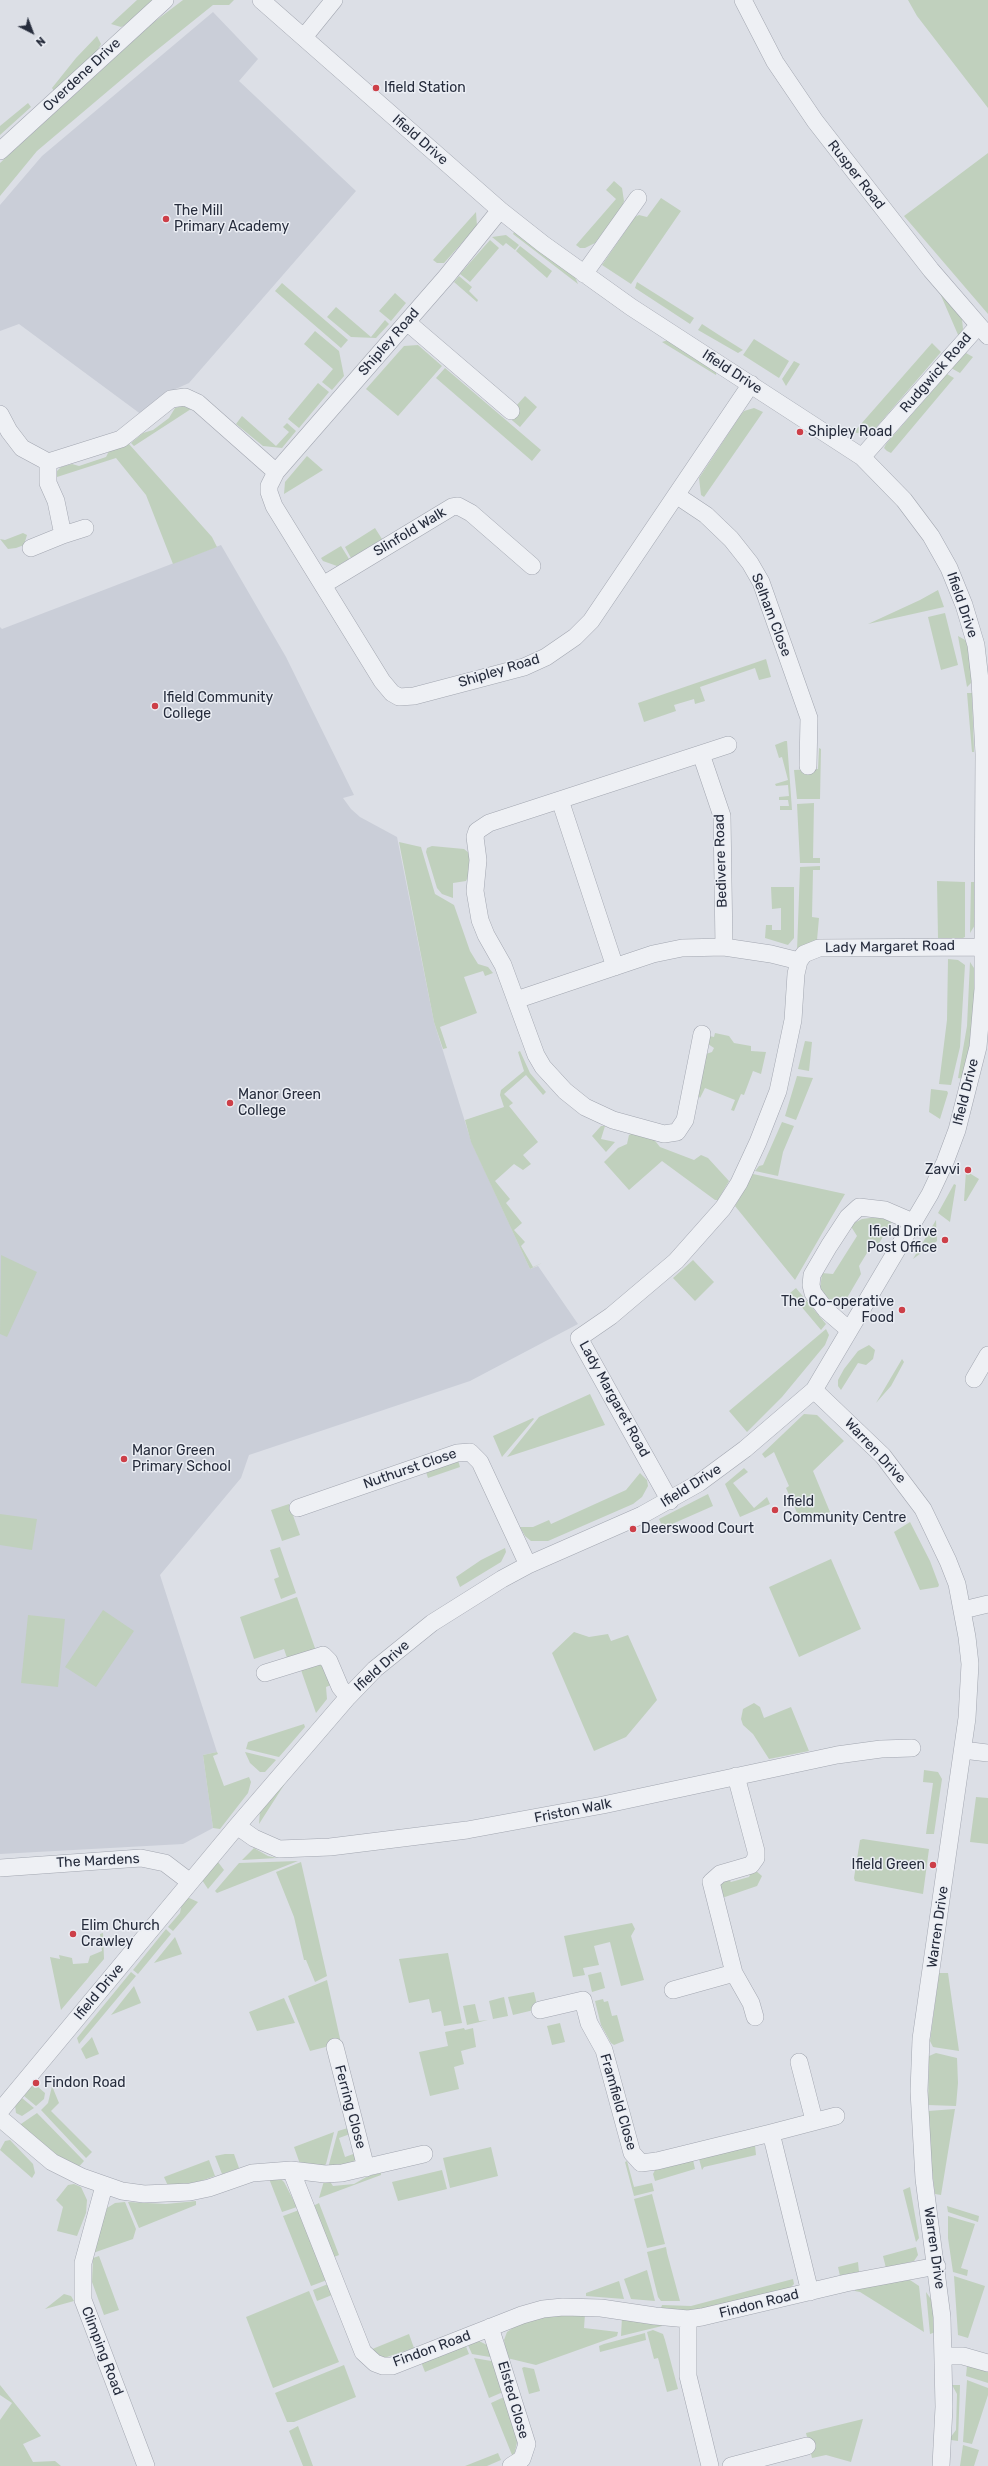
<!DOCTYPE html>
<style>
body{margin:0}
#map{position:relative;width:988px;height:2466px;overflow:hidden;background:#dcdfe6;font-family:Rubik,sans-serif}
canvas{display:block}
.north{position:absolute;left:12px;top:12px;width:40px;height:40px;-webkit-text-stroke:3px #ebeef4;paint-order:stroke;rotate:138deg;font-size:11px;font-weight:700;line-height:16px;text-align:center;color:#262c3c}
.north::after{content:'';display:block;margin:auto;width:14px;height:18px;background:#262c3c;clip-path:polygon(50% 0,100% 100%,50% 72%,0 100%)}
</style>
<div id="map">
<canvas width="988" height="2466"></canvas>
<div class="north">N</div>
</div>
<script>
const context = document.querySelector('canvas').getContext('2d');
context.lineJoin = 'round';
function paint(path, color) { context.fillStyle = color; context.fill(path, 'evenodd'); }
const poly = rows => new Path2D(rows.map(r => 'M' + r).join(''));
function trace(path, color, width, dash) { context.strokeStyle = color; context.lineWidth = width; context.lineCap = dash ? 'butt' : 'round'; context.setLineDash(dash || []); context.stroke(path); }
function drawText(font, color, halo, rows, align = 'center') {
  context.font = font + ' Rubik,sans-serif'; context.lineWidth = 3; context.setLineDash([]); context.textBaseline = 'middle'; context.strokeStyle = halo; context.fillStyle = color; for (const [text, x, y, turn = 0] of rows) {
    context.save(); context.translate(x, y); context.rotate((+turn || 0) * Math.PI / 180); context.textAlign = isNaN(turn) ? turn : align; if (halo) context.strokeText(text, 0, 0); context.fillText(text, 0, 0); context.restore();
  }
}
const built = poly([
 [213,12,258,59,239,81,356,191,189,383,169,392,142,415,19,324,0,331,0,205,42,156],
 [221,545,286,657,354,795,343,798,351,809,360,817,397,837,434,1022,471,1141,530,1269,538,1266,578,1324,470,1381,249,1455,241,1478,160,1575,217,1752,203,1755,213,1828,183,1844,0,1854,0,627,2,629]
]);
const green = poly([
 [137,0,153,0,128,24,121,27,111,24],
 [183,0,234,0,229,5,213,5,147,58,37,151,0,196,0,163,154,22],
 [908,0,988,0,988,108,917,16],
 [97,36,101,44,96,53,54,91,52,88,76,58],
 [28,103,31,107,0,135,0,126],
 [988,153,988,314,904,216],
 [614,181,622,188,624,201,622,207,595,243,585,248,580,248,576,245,616,199,606,190],
 [661,198,681,211,631,284,602,265,635,217,639,215,647,217],
 [476,212,477,226,444,263,437,263,433,260],
 [515,230,575,277,578,284,513,234],
 [506,235,519,245,515,250,506,243,503,246,492,237],
 [490,240,499,248,470,282,460,274],
 [520,246,552,271,547,278,516,251],
 [459,276,472,287,469,291,478,300,477,302,454,282],
 [637,282,694,318,690,324,635,288],
 [282,283,348,340,341,348,275,291],
 [939,291,962,319,963,329,959,337],
 [395,293,406,303,391,321,379,311],
 [336,307,371,337,385,320,389,324,376,338,351,337,327,317],
 [702,324,719,335,743,350,738,353,698,330],
 [315,331,339,351,344,376,332,390,322,382,333,369,304,344],
 [754,339,789,361,779,378,743,355],
 [668,340,717,370,716,375,662,342],
 [932,343,941,352,873,431,857,433,854,432],
 [418,345,442,366,398,416,366,389,404,346],
 [966,353,973,357,960,373,951,368],
 [794,361,800,364,786,386,782,379],
 [445,368,541,450,532,461,436,378],
 [947,374,954,378,891,453,887,451,884,448,886,444],
 [318,383,329,392,299,428,288,419],
 [525,396,537,407,520,427,507,416],
 [182,406,191,409,134,446,131,443,143,433,153,430,169,418,175,408],
 [754,408,763,412,704,497,701,495,699,478,740,416,744,411],
 [242,416,276,446,289,432,283,427,287,423,296,431,282,448,263,446,236,424],
 [129,444,212,537,217,547,173,564,146,495,116,458,57,477,56,472,61,467,72,464,79,466,106,457,109,451],
 [307,456,323,470,284,494,285,482],
 [375,528,382,539,351,558,345,547],
 [23,533,27,535,24,545,16,548,8,549,0,539,5,540],
 [341,546,349,559,337,566,323,561,321,558],
 [938,590,944,607,868,624,920,600],
 [945,613,958,665,941,670,928,617],
 [958,636,967,641,970,660,972,682,967,687],
 [766,659,771,677,759,680,755,668,700,687,705,701,695,704,694,699,674,705,676,711,644,722,638,703],
 [967,693,972,693,974,752,972,752],
 [785,741,787,741,792,810,780,810,780,806,789,806,788,800,779,800,779,797,789,796,788,785,776,786,775,784,788,780,782,757,779,758,775,745],
 [819,748,821,749,820,799,797,799,794,770,818,769],
 [814,803,813,858,820,858,820,863,800,863,797,804],
 [399,842,421,847,435,894,454,905,470,951,478,964,488,967,493,973,485,976,483,971,464,977,477,1013,440,1027,447,1048,443,1049,434,1022],
 [432,846,464,849,469,853,469,875,466,881,453,883,453,898,442,894,437,888,426,852,427,848],
 [820,866,820,870,813,870,812,917,819,918,817,940,797,951,800,867],
 [937,881,965,882,965,937,963,938,938,938],
 [971,882,974,882,975,925,970,933],
 [771,887,794,887,794,938,788,945,765,938,766,925,772,925,772,930,781,930,781,908,772,909],
 [948,959,958,960,965,965,960,1047,951,1085,939,1084,947,1020],
 [970,962,976,971,974,1021,964,1079,958,1078,967,1026],
 [715,1033,729,1036,734,1043,751,1046,751,1051,766,1052,761,1074,753,1071,744,1095,741,1094,734,1111,731,1110,735,1100,705,1088,700,1098,698,1095,706,1054,712,1052,714,1048,708,1044,709,1036,714,1037],
 [805,1041,812,1042,809,1071,798,1069],
 [520,1051,530,1073,546,1092,543,1095,526,1075,504,1094,513,1103,509,1106,538,1142,523,1155,531,1164,523,1170,514,1164,495,1181,510,1199,506,1203,522,1223,514,1230,525,1242,521,1246,533,1267,542,1263,530,1269,471,1142,465,1120,504,1107,500,1095,501,1090,524,1071,518,1052],
 [797,1076,813,1078,796,1120,785,1116],
 [931,1089,947,1091,948,1093,940,1119,929,1112],
 [782,1122,794,1126,783,1152,778,1176,755,1171,759,1166,763,1165],
 [601,1126,605,1126,601,1139,615,1142,606,1152,592,1136],
 [636,1132,652,1137,660,1147,694,1160,701,1155,708,1158,729,1181,718,1200,715,1200,662,1161,629,1190,604,1162,618,1148,627,1144,629,1135],
 [966,1171,979,1179,966,1201,964,1201],
 [753,1174,845,1194,795,1280,735,1206],
 [954,1184,956,1185,950,1222,938,1213],
 [877,1217,893,1220,878,1245,870,1248,859,1266,861,1274,847,1298,829,1304,820,1290,822,1273,833,1274,857,1236,850,1225,862,1219],
 [936,1220,937,1241,913,1259],
 [1,1255,37,1272,7,1337,0,1334],
 [693,1260,714,1282,695,1301,673,1278],
 [796,1288,826,1324,821,1330,790,1293],
 [826,1329,829,1335,825,1345,782,1397,747,1432,729,1411],
 [869,1345,875,1350,873,1359,866,1365,858,1363,841,1390,838,1386,838,1380,844,1369,858,1351],
 [902,1359,904,1362,891,1386,876,1403],
 [590,1394,605,1425,507,1457,539,1417],
 [804,1414,817,1415,844,1441,813,1471,830,1512,802,1524,786,1488,789,1486,774,1452,765,1458,762,1454],
 [533,1418,534,1419,502,1457,493,1436],
 [458,1460,460,1467,428,1478,426,1472],
 [744,1468,748,1472,733,1483,754,1508,767,1497,770,1504,740,1517,725,1484],
 [640,1473,647,1480,648,1486,642,1497,633,1504,548,1541,531,1541,525,1536,520,1527,533,1527,549,1520,551,1524,626,1490],
 [708,1494,713,1506,663,1528,659,1519],
 [289,1504,300,1535,282,1541,271,1510],
 [0,1514,37,1519,32,1550,0,1545],
 [910,1522,930,1561,939,1585,938,1587,920,1590,894,1532],
 [280,1547,296,1593,281,1599,274,1579,279,1577,270,1550],
 [505,1548,506,1552,501,1562,460,1587,456,1577,481,1560],
 [831,1559,861,1629,799,1657,769,1587],
 [297,1597,316,1651,288,1661,284,1649,254,1659,240,1617],
 [103,1610,134,1631,96,1687,65,1667],
 [28,1615,65,1619,58,1687,21,1683],
 [574,1632,589,1637,608,1634,611,1641,628,1635,657,1700,626,1737,594,1751,552,1653],
 [323,1663,331,1685,326,1687,327,1699,316,1713,301,1670],
 [754,1703,760,1707,764,1718,791,1707,809,1751,769,1759,753,1734,743,1725,741,1719,743,1709],
 [304,1724,305,1727,279,1757,246,1749,248,1742],
 [217,1752,218,1754,213,1756,224,1786,249,1777,251,1782,248,1793,220,1829,213,1828,203,1755],
 [245,1752,274,1759,276,1760,265,1772,260,1772,250,1763],
 [924,1770,938,1772,942,1779,934,1834,926,1834,933,1783,923,1782],
 [283,1783,284,1785,259,1824,260,1811],
 [976,1797,988,1798,988,1844,970,1842],
 [863,1839,929,1849,923,1894,855,1881,854,1878,860,1840],
 [254,1848,268,1856,277,1858,242,1860],
 [298,1861,217,1893,215,1891,239,1863],
 [218,1862,224,1870,208,1889,202,1880],
 [301,1862,327,1976,315,1982,306,1960,304,1960,294,1917,276,1872],
 [752,1870,755,1870,762,1876,757,1886,722,1898,719,1892,721,1884,728,1879,731,1882,749,1877],
 [187,1897,198,1902,173,1931,168,1927,180,1913,182,1903],
 [632,1923,635,1929,631,1936,644,1980,621,1986,610,1942,594,1946,599,1965,583,1968,585,1975,573,1977,564,1936],
 [166,1929,171,1934,138,1974,133,1970],
 [103,1933,104,1959,61,2010,50,1957,60,1959,59,1955,72,1958,73,1964,88,1963,90,1956,102,1951,100,1934],
 [175,1937,182,1954,154,1963],
 [448,1953,462,2023,444,2026,441,2011,432,2013,429,1999,409,2003,399,1959],
 [131,1972,136,1976,79,2044,77,2038],
 [601,1972,605,1988,592,1992,588,1975],
 [939,1973,948,1973,959,2051,933,2047,930,2041],
 [327,1980,341,2043,310,2051,288,1996],
 [134,1986,141,2003,111,2015],
 [534,1992,538,2009,513,2015,508,1997],
 [504,1997,508,2016,493,2019,489,2001],
 [284,1998,295,2023,257,2031,249,2012],
 [603,1999,604,2002,608,2001,612,2016,617,2015,624,2041,614,2045,611,2043,601,2025,595,2001],
 [475,2004,479,2021,488,2020,467,2025,463,2006],
 [560,2023,565,2042,552,2045,547,2026],
 [464,2028,465,2030,473,2028,476,2047,461,2051,464,2064,454,2067,459,2089,430,2096,419,2052,448,2046,445,2032],
 [92,2037,99,2054,86,2059,81,2049],
 [936,2053,957,2058,958,2083,956,2106,928,2105,929,2056],
 [32,2085,35,2088,37,2086,45,2093,44,2099,36,2106,24,2096],
 [52,2086,59,2103,51,2111,92,2152,86,2158,41,2110,48,2103],
 [22,2098,34,2108,22,2116,16,2113,15,2105],
 [955,2109,941,2195,935,2194,929,2147,928,2111],
 [37,2113,84,2161,76,2170,71,2168,18,2126],
 [348,2128,350,2134,339,2138,345,2157,356,2153,356,2159,353,2162,328,2168,338,2131],
 [334,2132,326,2164,323,2167,300,2164,294,2147],
 [10,2140,33,2164,35,2173,32,2178,0,2150,5,2141],
 [755,2145,756,2155,704,2167,702,2170,699,2159],
 [491,2147,498,2176,450,2188,443,2158],
 [225,2154,234,2154,239,2168,222,2174,215,2156],
 [209,2160,215,2176,189,2185,168,2186,164,2177],
 [693,2160,695,2169,655,2181,653,2174,656,2168],
 [627,2161,634,2187,652,2183,654,2191,634,2196,625,2162],
 [442,2170,447,2189,398,2201,392,2182],
 [381,2173,381,2175,319,2198,324,2181,329,2180,333,2186,354,2184,368,2176],
 [268,2176,279,2177,284,2182,297,2207,282,2212],
 [74,2184,81,2187,87,2200,86,2213,77,2236,57,2231,63,2207,56,2200,68,2185],
 [910,2187,919,2238,916,2242,903,2190],
 [652,2194,665,2244,647,2248,634,2199],
 [196,2201,196,2205,139,2228,128,2202,166,2204],
 [125,2202,136,2229,133,2239,93,2253,107,2208,115,2203],
 [319,2203,339,2255,334,2257,313,2206],
 [947,2206,979,2216,978,2222,948,2212],
 [299,2210,327,2280,311,2286,283,2216],
 [948,2216,975,2224,961,2268,968,2270,967,2276,953,2272,948,2238],
 [666,2247,667,2253,680,2301,661,2301,658,2297,647,2252],
 [916,2247,918,2255,914,2261,886,2268,883,2256],
 [99,2256,119,2310,104,2315,92,2282,93,2258],
 [858,2262,859,2272,840,2276,838,2267],
 [647,2270,655,2301,631,2299,624,2279],
 [954,2276,985,2286,968,2338,958,2335],
 [793,2279,794,2284,790,2288,703,2312,660,2311,662,2305,691,2306],
 [910,2280,919,2286,924,2332,860,2292,855,2291,854,2287],
 [619,2281,624,2299,586,2296,586,2293],
 [328,2284,332,2295,317,2301,313,2290],
 [309,2291,339,2362,273,2388,246,2317],
 [926,2292,933,2302,936,2332,930,2334],
 [64,2294,71,2296,74,2301,45,2309],
 [551,2314,585,2314,584,2328,618,2332,617,2336,536,2365,507,2358,504,2340,507,2332,517,2325],
 [622,2317,661,2322,662,2326,621,2336],
 [653,2330,663,2334,665,2340,678,2389,667,2392,658,2358,654,2359,647,2332],
 [645,2333,646,2340,600,2352,599,2346,604,2344],
 [409,2334,414,2348,384,2358,379,2357,370,2350],
 [479,2341,489,2346,496,2358,472,2354,467,2343],
 [465,2344,469,2354,425,2372,421,2362],
 [474,2358,497,2362,503,2392,489,2398],
 [344,2365,356,2397,294,2422,287,2422,275,2393],
 [967,2366,988,2369,988,2383,966,2376],
 [524,2367,534,2369,540,2391,529,2394,522,2368],
 [967,2380,988,2388,988,2395,972,2444,963,2442],
 [0,2385,41,2436,23,2444,33,2462,55,2461,61,2466,0,2466,0,2420,12,2403,0,2395],
 [952,2385,960,2385,958,2441,951,2440,950,2438,956,2430,957,2394],
 [504,2397,518,2438,514,2456,512,2455,491,2403],
 [863,2419,851,2462,826,2455,812,2458,806,2433],
 [298,2426,309,2455,313,2466,303,2466,289,2431],
 [963,2445,979,2450,974,2466,960,2466],
 [498,2453,501,2460,487,2466,465,2466]
]);
const minor = poly([
 [743,0,775,62,815,121,931,270,988,336],
 [304,37,334,0],
 [0,151,165,0],
 [500,210,446,277,276,472,269,486,269,492,274,506,382,681,392,693,399,697,414,696,524,667,546,657,575,637,591,621,751,384],
 [584,274,638,198],
 [407,322,511,411],
 [0,414,9,431,22,448,48,462,121,439,171,399,185,397,198,403,276,472],
 [862,457,978,326],
 [676,495,706,515,731,539,750,563,761,582,809,718,808,766],
 [63,535,85,528],
 [31,548,63,535,56,501,48,483,48,462],
 [323,585,452,507,458,506,471,513,532,566],
 [701,754,722,816,724,947],
 [560,800,615,967],
 [516,1000,653,954,682,948,724,947,771,954,799,961],
 [702,1034,685,1120,677,1132,664,1134,613,1120,585,1107,565,1091,543,1067,536,1055,503,965,486,935,480,920,475,891,478,860,475,837,477,831,489,823,728,745],
 [848,1329,826,1310,813,1293,811,1285,812,1275,829,1246,848,1217,859,1207,885,1210,913,1222],
 [974,1379,988,1355],
 [814,1390,883,1456,923,1509,948,1561,957,1584,967,1637,970,1664,967,1718,921,2039,919,2091,924,2179,942,2317,944,2407,941,2466],
 [670,1501,579,1338,611,1316,676,1261,723,1208,739,1183,758,1142,778,1091,793,1020,796,974,799,961,804,954,819,948,983,947],
 [298,1508,457,1453,470,1452,480,1462,528,1565],
 [963,1610,988,1604],
 [265,1673,323,1655,329,1661,340,1687,348,1697],
 [963,1750,988,1753],
 [736,1776,756,1851,756,1858,751,1865,720,1874,711,1882,734,1973,751,2003,755,2017],
 [237,1826,254,1838,279,1849,330,1847,467,1830,603,1805,837,1755,881,1749,912,1748],
 [0,1868,141,1858,165,1863,190,1882],
 [673,1990,734,1973],
 [540,2010,583,2000,589,2023,604,2050,632,2153,641,2163,657,2161,771,2133,810,2292],
 [335,2047,366,2168],
 [799,2062,814,2120],
 [0,2111,237,1826,348,1697,375,1669,432,1623,502,1579,528,1565,642,1515,699,1483,745,1449,814,1390,930,1194,945,1162,957,1130,978,1047,983,989,983,947,984,754,980,680,976,645,964,605,949,568,931,536,904,500,862,457,631,307,543,244,500,210,261,0],
 [0,2118,52,2162,82,2177,122,2191,144,2194,190,2192,209,2188,252,2173,291,2170,363,2352,375,2363,383,2366,392,2366,522,2315,543,2309,563,2307,601,2308,655,2316,688,2319,702,2317,846,2283,937,2266],
 [771,2133,836,2116],
 [291,2170,325,2174,342,2173,424,2154],
 [104,2186,83,2263,83,2300,146,2466],
 [688,2319,688,2376,710,2466],
 [490,2327,527,2444,522,2459,511,2466],
 [945,2356,963,2356,988,2363],
 [731,2466,807,2446]
]);
const markers = [
 [376,88,4,"#cd3f48"],
 [166,219,4,"#cd3f48"],
 [800,432,4,"#cd3f48"],
 [155,706,4,"#cd3f48"],
 [230,1103,4,"#cd3f48"],
 [968,1170,4,"#cd3f48"],
 [945,1240,4,"#cd3f48"],
 [902,1310,4,"#cd3f48"],
 [124,1459,4,"#cd3f48"],
 [775,1510,4,"#cd3f48"],
 [633,1529,4,"#cd3f48"],
 [933,1865,4,"#cd3f48"],
 [73,1934,4,"#cd3f48"],
 [36,2083,4,"#cd3f48"]
];
const streetNames = [
 ["Overdene Drive",82,75,-43],
 ["Ifield Drive",420,140,41],
 ["Rusper Road",856,175,52],
 ["Shipley Road",389,342,-49],
 ["Ifield Drive",732,372,33],
 ["Rudgwick Road",936,373,-49],
 ["Slinfold Walk",410,532,-31],
 ["Ifield Drive",962,605,71],
 ["Selham Close",771,615,69],
 ["Shipley Road",499,671,-17],
 ["Bedivere Road",721,861,-92],
 ["Lady Margaret Road",890,947,-1],
 ["Ifield Drive",966,1092,-76],
 ["Lady Margaret Road",614,1399,61],
 ["Warren Drive",875,1451,47],
 ["Nuthurst Close",410,1469,-19],
 ["Ifield Drive",691,1486,-32],
 ["Ifield Drive",382,1666,-42],
 ["Friston Walk",573,1811,-11],
 ["The Mardens",98,1861,-3],
 ["Warren Drive",938,1927,-82],
 ["Ifield Drive",99,1992,-50],
 ["Framfield Close",618,2102,74],
 ["Ferring Close",350,2107,75],
 ["Warren Drive",934,2248,82],
 ["Findon Road",759,2304,-14],
 ["Findon Road",432,2349,-20],
 ["Climping Road",102,2351,69],
 ["Elsted Close",513,2400,74]
];
const poiNames = [
 ["Ifield Station",384,88],
 ["The Mill",174,211],
 ["Primary Academy",174,227],
 ["Shipley Road",808,432],
 ["Ifield Community",163,698],
 ["College",163,714],
 ["Manor Green",238,1095],
 ["College",238,1111],
 ["Zavvi",960,1170,"right"],
 ["Ifield Drive",937,1232,"right"],
 ["Post Office",937,1248,"right"],
 ["The Co-operative",894,1302,"right"],
 ["Food",894,1318,"right"],
 ["Manor Green",132,1451],
 ["Primary School",132,1467],
 ["Ifield",783,1502],
 ["Community Centre",783,1518],
 ["Deerswood Court",641,1529],
 ["Ifield Green",925,1865,"right"],
 ["Elim Church",81,1926],
 ["Crawley",81,1942],
 ["Findon Road",44,2083]
];
paint(built, '#caced8');
paint(green, '#c0d0bd');
trace(minor, '#a2a6b0', 18);
trace(minor, '#eef0f4', 17);
for (const [x, y, r, color] of markers) { const dot = new Path2D(); dot.arc(x, y, r, 0, 2 * Math.PI); context.fillStyle = color; context.fill(dot); trace(dot, '#ebeef4', 1.5); }
drawText('14px', '#262c3c', '#ebeef4', streetNames);
drawText('14px', '#262c3c', '#ebeef4', poiNames, 'left');
</script>
